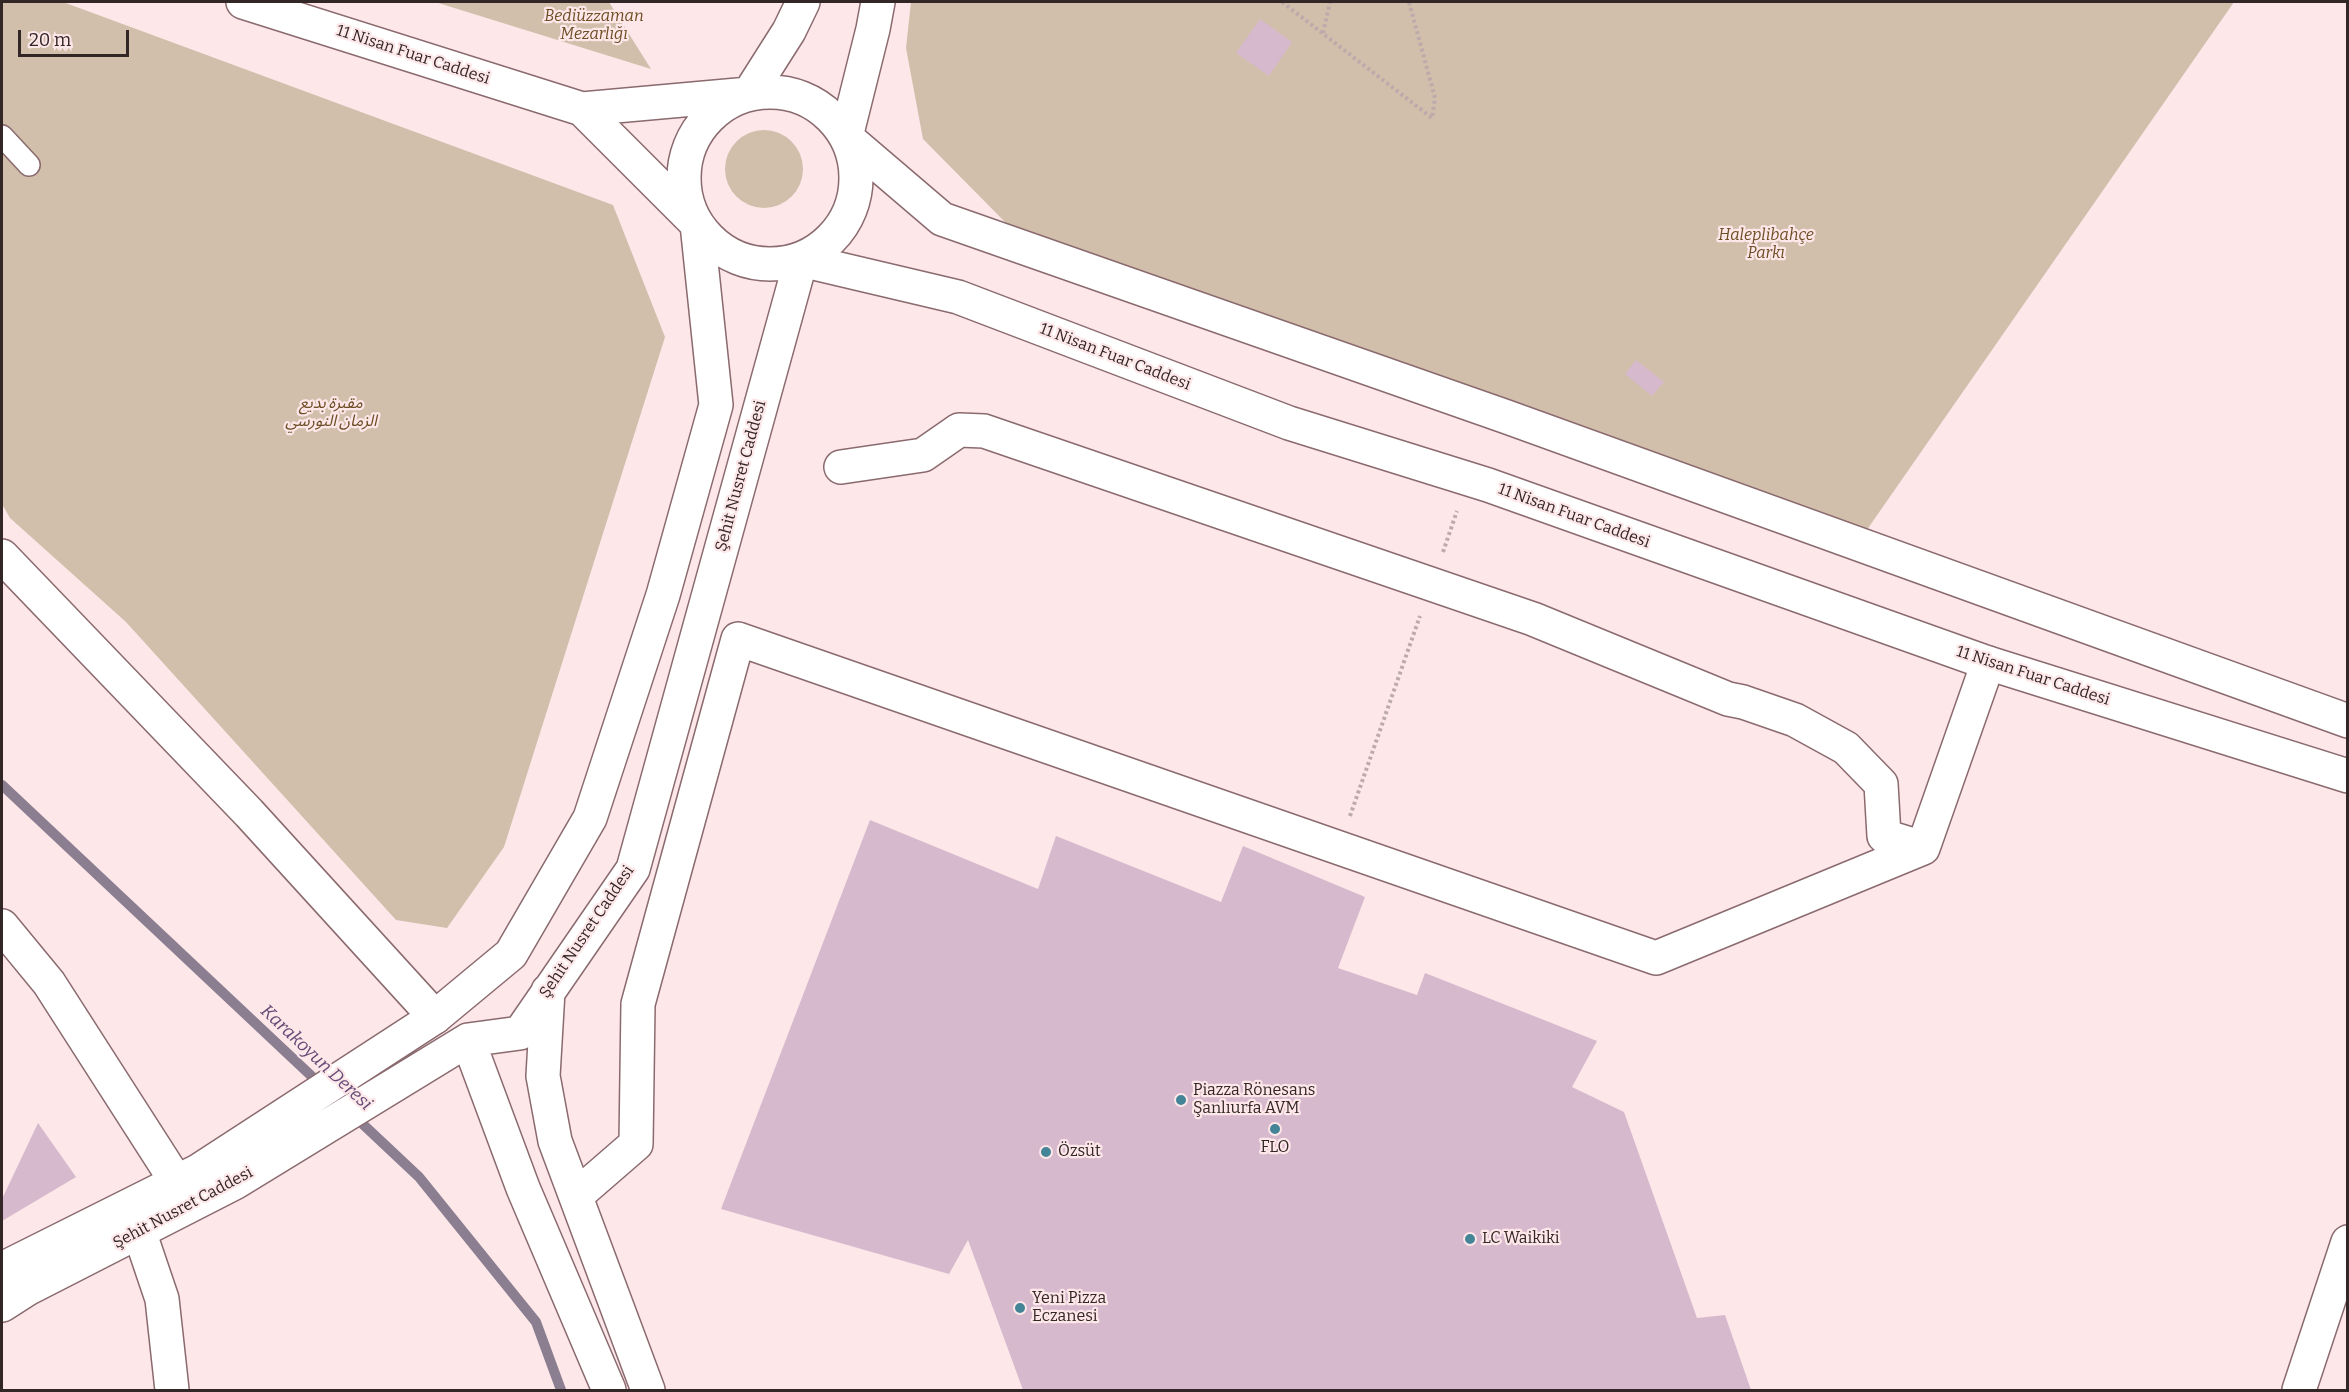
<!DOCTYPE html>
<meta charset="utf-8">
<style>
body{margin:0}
#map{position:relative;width:2349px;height:1392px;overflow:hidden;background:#fde7e9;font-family:Bitter,serif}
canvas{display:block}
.frame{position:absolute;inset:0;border:3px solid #332627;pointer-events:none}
.scale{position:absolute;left:18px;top:30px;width:111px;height:27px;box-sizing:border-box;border:3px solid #332627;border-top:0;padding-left:8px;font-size:18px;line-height:21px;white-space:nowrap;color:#332627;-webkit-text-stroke:4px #fde7e9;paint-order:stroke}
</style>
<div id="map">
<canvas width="2349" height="1392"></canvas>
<div class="frame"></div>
<div class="scale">20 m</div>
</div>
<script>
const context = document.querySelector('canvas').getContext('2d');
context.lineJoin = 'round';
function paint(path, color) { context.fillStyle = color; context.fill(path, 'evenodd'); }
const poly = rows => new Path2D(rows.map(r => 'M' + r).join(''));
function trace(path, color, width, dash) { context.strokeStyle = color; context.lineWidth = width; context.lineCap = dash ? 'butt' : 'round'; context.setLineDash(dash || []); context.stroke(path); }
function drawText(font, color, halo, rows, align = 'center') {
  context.font = font + ' Bitter,"Noto Sans Arabic",serif'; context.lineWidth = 4.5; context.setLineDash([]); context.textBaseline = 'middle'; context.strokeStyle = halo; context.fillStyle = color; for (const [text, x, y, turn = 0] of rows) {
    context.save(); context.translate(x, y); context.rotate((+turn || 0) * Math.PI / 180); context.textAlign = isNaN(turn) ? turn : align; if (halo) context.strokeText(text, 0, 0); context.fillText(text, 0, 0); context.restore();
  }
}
const green = poly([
 [2,2,63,2,613,205,665,337,504,847,447,928,396,920,126,622,10,518,2,504],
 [435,2,609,2,651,69],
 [911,2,2234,2,1864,534,1374,370,1006,223,923,139,906,48],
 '725 169a39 39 0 1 1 78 0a39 39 0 1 1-78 0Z'
]);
const stream = poly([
 [2,785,321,1085],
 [352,1114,419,1177,536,1322,561,1390]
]);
const building = poly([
 [1260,19,1292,42,1269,76,1236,53],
 [1636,360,1664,382,1652,396,1625,374],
 [870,820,1038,889,1056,836,1221,902,1243,846,1365,897,1338,968,1417,995,1425,973,1597,1041,1572,1087,1624,1112,1697,1318,1725,1315,1751,1390,1023,1390,968,1240,949,1274,721,1209],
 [38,1123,76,1177,2,1221,2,1199]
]);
const path = poly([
 [1282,2,1432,118,1435,98,1409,2],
 [1323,33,1330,2],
 [1443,552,1457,511],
 [1350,816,1420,616]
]);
const service = poly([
 [2,136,29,165]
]);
const minor = poly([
 [841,467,923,455,959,430,984,431,1533,619,1728,699,1743,702,1795,720,1846,748,1881,784,1884,836,1923,848],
 [2,556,249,813,435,1017],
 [576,1196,636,1144,638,1004,738,639,1656,958,1923,848,1988,663],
 [2299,1390,2348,1242]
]);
const tertiary = poly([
 [2,926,49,983,176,1181],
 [139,1231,162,1299,172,1390]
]);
const secondary = poly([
 [243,2,582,109,749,94,789,31,803,2],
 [878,2,873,29,846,137,942,219,1507,417,2348,721],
 '684 178a86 86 0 1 1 172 0a86 86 0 1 1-172 0Z',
 [548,991,543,1076,555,1141,648,1390],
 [468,1040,523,1188,609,1390],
 [2,1269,198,1171,435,1017,511,954,590,818,663,595,716,405,697,224,582,109],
 [2,1305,27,1289,236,1182,468,1040,520,1033,633,869,801,260,958,297,1289,423,1488,485,1988,663,2348,776]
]);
const markers = [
 [1181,1100,6,"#438596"],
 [1275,1129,6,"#438596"],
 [1046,1152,6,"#438596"],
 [1470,1239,6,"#438596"],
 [1020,1308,6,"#438596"]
];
const parkNames = [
 ["Bediüzzaman",594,17],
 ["Mezarlığı",594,35],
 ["Haleplibahçe",1766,236],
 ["Parkı",1766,254],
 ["مقبرة بديع",331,404],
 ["الزمان النورسي",331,422]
];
const streetNames = [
 ["11 Nisan Fuar Caddesi",413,55,18],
 ["11 Nisan Fuar Caddesi",1115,357,21],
 ["Şehit Nusret Caddesi",741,476,-75],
 ["11 Nisan Fuar Caddesi",1574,516,20],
 ["11 Nisan Fuar Caddesi",2033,676,18],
 ["Şehit Nusret Caddesi",587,932,-56],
 ["Şehit Nusret Caddesi",183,1208,-28]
];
const poiNames = [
 ["Piazza Rönesans",1193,1091],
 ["Şanlıurfa AVM",1193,1109],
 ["FLO",1275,1148,"center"],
 ["Özsüt",1058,1152],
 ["LC Waikiki",1482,1239],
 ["Yeni Pizza",1032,1299],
 ["Eczanesi",1032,1317]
];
const waterNames = [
 ["Karakoyun Deresi",316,1058,43]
];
paint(green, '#d1bfab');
trace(stream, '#8b7e91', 10);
paint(building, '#d6b9cc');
trace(service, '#8a6a6e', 24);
trace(minor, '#8a6a6e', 36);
trace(tertiary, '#8a6a6e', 36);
trace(secondary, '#8a6a6e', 36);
trace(path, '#bdaaab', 4, [3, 3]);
trace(service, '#fff', 21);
trace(minor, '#fff', 33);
trace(tertiary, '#fff', 33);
trace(secondary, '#fff', 33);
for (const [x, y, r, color] of markers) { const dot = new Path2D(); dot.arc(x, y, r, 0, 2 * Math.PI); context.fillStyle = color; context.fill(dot); trace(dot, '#fde7e9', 2); }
drawText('italic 16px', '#6d4d24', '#fde7e9', parkNames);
drawText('16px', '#332627', '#fde7e9', streetNames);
drawText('16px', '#332627', '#fde7e9', poiNames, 'left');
drawText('italic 18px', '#624b75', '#fde7e9', waterNames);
</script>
